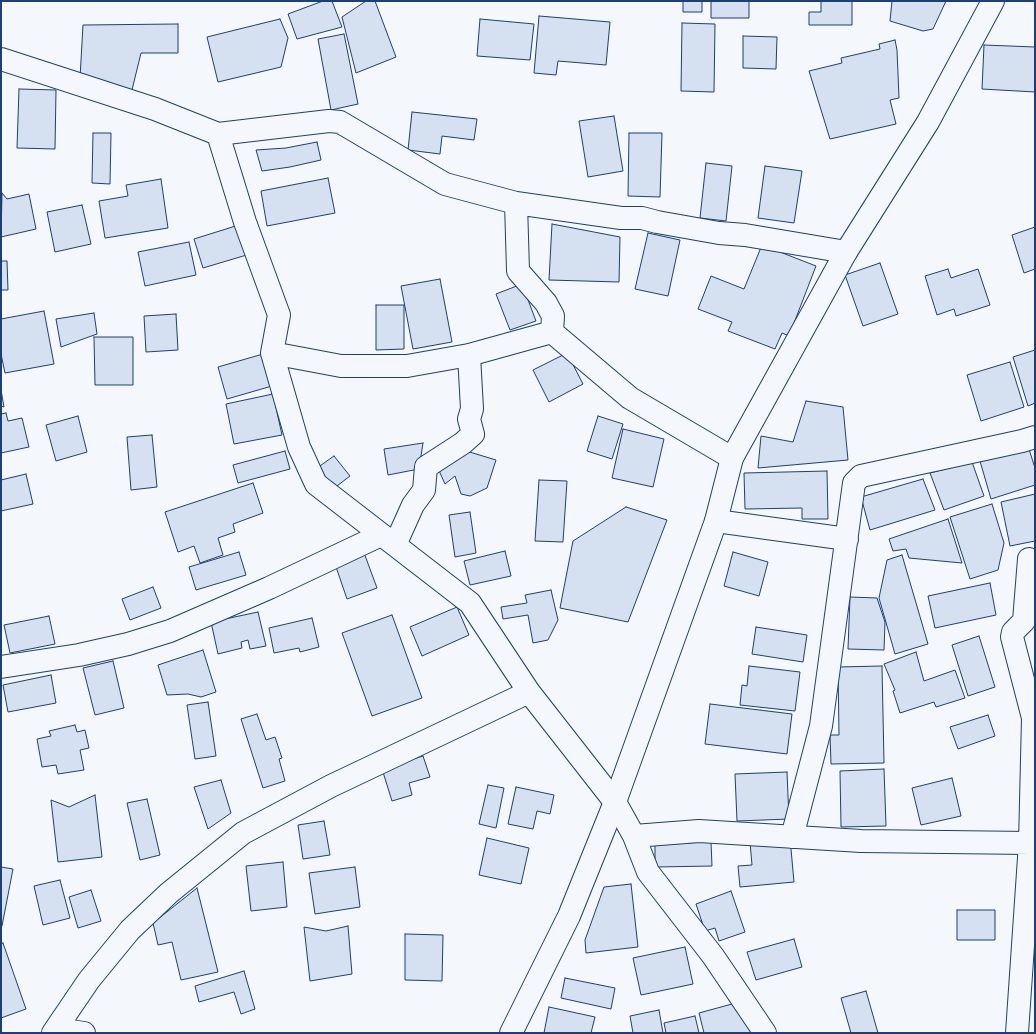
<!DOCTYPE html>
<style>
body{margin:0}
#map{position:relative;width:1036px;height:1034px;overflow:hidden;background:#f4f7fb;font-family:"PT Sans Narrow",sans-serif}
canvas{display:block}
.frame{position:absolute;inset:0;border:2px solid #1d3f73;pointer-events:none}
</style>
<div id="map">
<canvas width="1036" height="1034"></canvas>
<div class="frame"></div>
</div>
<script>
const context = document.querySelector('canvas').getContext('2d');
context.lineJoin = 'round';
function paint(path, color) { context.fillStyle = color; context.fill(path, 'evenodd'); }
const poly = rows => new Path2D(rows.map(r => 'M' + r).join(''));
function trace(path, color, width, dash) { context.strokeStyle = color; context.lineWidth = width; context.lineCap = dash ? 'butt' : 'round'; context.setLineDash(dash || []); context.stroke(path); }
const building = poly([
 [323,1,332,1,342,27,297,39,288,14,323,1],
 [366,1,375,1,396,57,356,73,342,17,366,1],
 [683,1,702,1,702,12,683,12,683,1],
 [711,1,749,1,749,18,711,18,711,1],
 [821,1,852,1,852,25,809,25,809,12,821,12,821,1],
 [892,1,946,1,933,29,923,31,890,21,892,1],
 [539,16,610,22,606,65,558,61,556,75,534,73,539,16],
 [280,19,288,38,281,67,218,82,207,37,280,19],
 [480,19,534,24,530,60,477,56,480,19],
 [682,23,715,24,714,92,681,91,682,23],
 [178,24,178,53,141,53,131,94,80,78,83,25,178,24],
 [344,34,358,104,331,110,318,39,344,34],
 [743,36,777,37,776,69,743,68,743,36],
 [895,40,897,50,899,98,890,100,896,124,830,139,809,71,842,63,841,58,880,49,879,44,895,40],
 [984,45,1035,47,1035,92,982,89,984,45],
 [19,89,56,90,55,149,17,148,19,89],
 [412,112,477,119,474,140,442,136,440,154,408,150,412,112],
 [614,116,623,171,588,177,579,121,614,116],
 [93,133,111,133,110,184,92,183,93,133],
 [629,133,662,133,660,197,628,196,629,133],
 [317,142,321,160,290,167,262,171,256,150,286,148,317,142],
 [706,163,732,166,726,221,700,218,706,163],
 [765,166,802,171,794,223,758,218,765,166],
 [328,178,335,213,267,226,261,191,328,178],
 [161,179,168,228,105,238,99,201,128,196,126,185,161,179],
 [2,193,7,199,29,194,36,229,1,237,2,193],
 [82,205,91,244,55,252,47,212,82,205],
 [242,224,250,254,203,268,194,239,242,224],
 [552,224,620,237,619,282,549,280,552,224],
 [1035,227,1035,269,1024,273,1012,235,1035,227],
 [648,233,680,240,668,296,635,289,648,233],
 [189,242,196,275,145,286,138,252,189,242],
 [762,245,816,266,789,336,782,333,775,349,728,331,732,322,698,309,711,276,744,289,762,245],
 [1,261,7,261,8,290,1,290,1,261],
 [880,263,898,314,863,326,845,275,880,263],
 [948,269,951,278,978,269,990,305,956,316,954,309,937,315,925,276,948,269],
 [440,279,452,342,413,349,401,286,440,279],
 [522,284,536,321,510,330,496,294,522,284],
 [376,305,404,305,404,349,376,350,376,305],
 [44,311,54,364,5,373,1,354,1,319,44,311],
 [94,313,97,334,61,347,56,319,94,313],
 [176,314,178,350,146,352,144,316,176,314],
 [94,337,133,337,133,385,95,385,94,337],
 [1035,350,1035,403,1028,406,1013,357,1035,350],
 [567,353,583,384,549,402,533,370,567,353],
 [263,354,272,386,227,399,218,367,263,354],
 [1010,362,1024,407,981,421,967,375,1010,362],
 [1,390,4,407,1,406,1,390],
 [273,394,282,435,234,444,226,404,273,394],
 [806,401,843,407,848,460,758,468,761,436,793,442,806,401],
 [6,413,8,421,22,418,29,447,1,453,1,414,6,413],
 [78,416,87,452,56,461,46,425,78,416],
 [598,416,623,424,612,459,587,451,598,416],
 [623,429,664,439,653,487,612,478,623,429],
 [152,435,157,487,131,490,127,437,152,435],
 [423,443,419,469,388,475,384,449,423,443],
 [1028,446,1035,468,1035,485,991,499,980,461,1028,446],
 [463,450,496,460,487,488,470,496,461,494,455,476,445,484,436,464,463,450],
 [285,451,290,469,238,483,233,465,285,451],
 [334,456,350,476,333,489,317,468,334,456],
 [972,462,984,496,944,510,930,473,972,462],
 [827,471,828,519,802,519,802,508,745,509,744,473,827,471],
 [26,474,33,504,1,511,1,480,26,474],
 [923,479,935,510,870,530,861,497,923,479],
 [539,480,567,481,563,542,535,541,539,480],
 [253,483,263,513,233,524,235,532,218,538,223,555,200,563,194,546,178,552,165,512,253,483],
 [1035,494,1035,541,1010,546,1001,502,1035,494],
 [992,504,1004,543,998,570,970,579,950,517,992,504],
 [626,507,667,520,628,622,560,608,573,541,626,507],
 [470,512,476,553,455,557,449,515,470,512],
 [948,519,962,563,909,558,906,549,893,551,889,539,948,519],
 [363,550,377,588,347,599,334,561,363,550],
 [505,551,511,576,470,585,464,561,505,551],
 [239,552,246,575,196,590,189,567,239,552],
 [733,552,768,562,759,596,724,586,733,552],
 [902,555,928,644,895,654,879,598,887,560,902,555],
 [990,583,996,615,935,628,928,596,990,583],
 [153,587,161,608,130,620,122,599,153,587],
 [551,590,558,620,548,640,533,643,528,615,503,619,501,607,527,603,525,595,551,590],
 [850,597,877,598,885,622,884,650,848,649,850,597],
 [457,607,469,635,422,656,410,627,457,607],
 [258,612,266,646,250,649,248,640,241,642,242,648,218,654,211,622,258,612],
 [392,615,422,698,372,716,342,633,392,615],
 [49,616,55,644,10,653,4,625,49,616],
 [312,618,319,647,300,652,299,648,274,653,269,628,312,618],
 [756,627,807,635,803,662,752,654,756,627],
 [979,636,995,687,968,696,952,645,979,636],
 [203,650,216,692,201,697,188,694,167,695,158,665,203,650],
 [916,652,924,681,955,670,965,698,936,707,934,702,900,713,893,691,895,690,884,664,916,652],
 [113,661,124,708,95,715,83,668,113,661],
 [749,666,800,672,795,711,740,705,742,685,747,686,749,666],
 [882,666,884,763,831,764,830,735,839,735,838,667,882,666],
 [51,675,56,703,8,712,3,685,51,675],
 [208,702,216,756,195,759,187,705,208,702],
 [710,704,792,714,787,754,705,744,710,704],
 [257,714,266,740,275,737,282,758,279,759,285,781,263,788,241,719,257,714],
 [988,715,995,736,958,749,950,727,988,715],
 [75,725,77,732,85,730,89,748,80,750,84,770,58,774,56,765,42,767,37,739,51,736,49,731,75,725],
 [423,756,430,777,409,783,412,795,392,801,382,769,423,756],
 [884,769,886,826,841,827,840,771,884,769],
 [787,772,789,819,737,821,735,774,787,772],
 [952,778,961,816,921,825,912,788,952,778],
 [221,780,231,813,208,829,194,787,221,780],
 [488,785,504,788,496,828,479,824,488,785],
 [516,787,554,795,550,814,537,811,533,829,508,824,516,787],
 [95,795,102,857,58,862,51,800,69,807,95,795],
 [147,799,160,855,140,860,127,803,147,799],
 [324,821,330,855,303,859,298,825,324,821],
 [487,838,529,848,521,884,479,875,487,838],
 [790,838,794,882,740,887,738,866,752,865,750,842,790,838],
 [711,842,712,866,655,867,655,844,711,842],
 [283,862,287,907,251,911,246,866,283,862],
 [1,867,13,869,2,926,1,926,1,867],
 [355,867,360,907,315,914,309,873,355,867],
 [60,880,70,918,43,925,34,886,60,880],
 [631,884,638,947,586,953,585,940,604,887,631,884],
 [197,888,218,972,181,980,172,942,158,945,153,923,197,888],
 [91,890,101,921,78,928,69,897,91,890],
 [731,891,745,932,719,941,715,928,705,931,696,904,731,891],
 [957,910,995,910,995,940,957,940,957,910],
 [348,926,352,974,310,981,304,927,326,931,348,926],
 [405,934,443,935,442,981,405,980,405,934],
 [794,939,802,967,756,980,747,952,794,939],
 [3,943,26,1009,1,1018,1,944,3,943],
 [685,947,693,984,641,995,633,958,685,947],
 [244,971,255,1009,241,1014,234,992,199,1002,195,986,244,971],
 [565,978,615,988,611,1009,561,998,565,978],
 [866,991,878,1033,851,1033,841,998,866,991],
 [743,1001,751,1033,704,1033,699,1013,743,1001],
 [549,1007,595,1017,591,1033,544,1033,549,1007],
 [659,1010,663,1033,633,1033,630,1016,659,1010],
 [695,1016,699,1033,666,1033,664,1023,695,1016]
]);
const street = poly([
 [1,59,155,109,218,134,245,222,279,315,272,353,299,447,316,484,470,603,529,692,615,802,634,836,648,872,713,956,765,1033],
 [218,134,329,121,340,122,445,184,516,203,621,218,642,218,657,222,719,233,745,235,846,252],
 [516,203,518,271,546,303,553,316,552,332,630,398,732,458],
 [272,353,341,366,407,366,469,355,552,332],
 [716,521,847,539],
 [395,545,413,505,424,490,426,467,463,443,473,434,469,419,472,409,469,355],
 [1,667,79,655,128,644,170,631,269,588,381,535],
 [634,836,699,831,861,841,1030,843],
 [792,837,821,726,854,483,861,476,1022,441,1035,437],
 [57,1029,84,1033],
 [53,1033,89,980,130,930,169,893,243,833,331,786,529,692],
 [1017,1033,1030,843,1033,718,1012,637,1013,632,1024,621,1029,559]
]);
const secondary = poly([
 [511,1033,569,916,615,802,716,521,732,458,846,252,928,122,993,1]
]);
paint(building, '#d5e0f0');
trace(building, '#1d3f73', 1);
trace(street, '#1d3f73', 24);
trace(secondary, '#1d3f73', 24);
trace(street, '#f4f7fb', 22);
trace(secondary, '#f4f7fb', 22);
</script>
